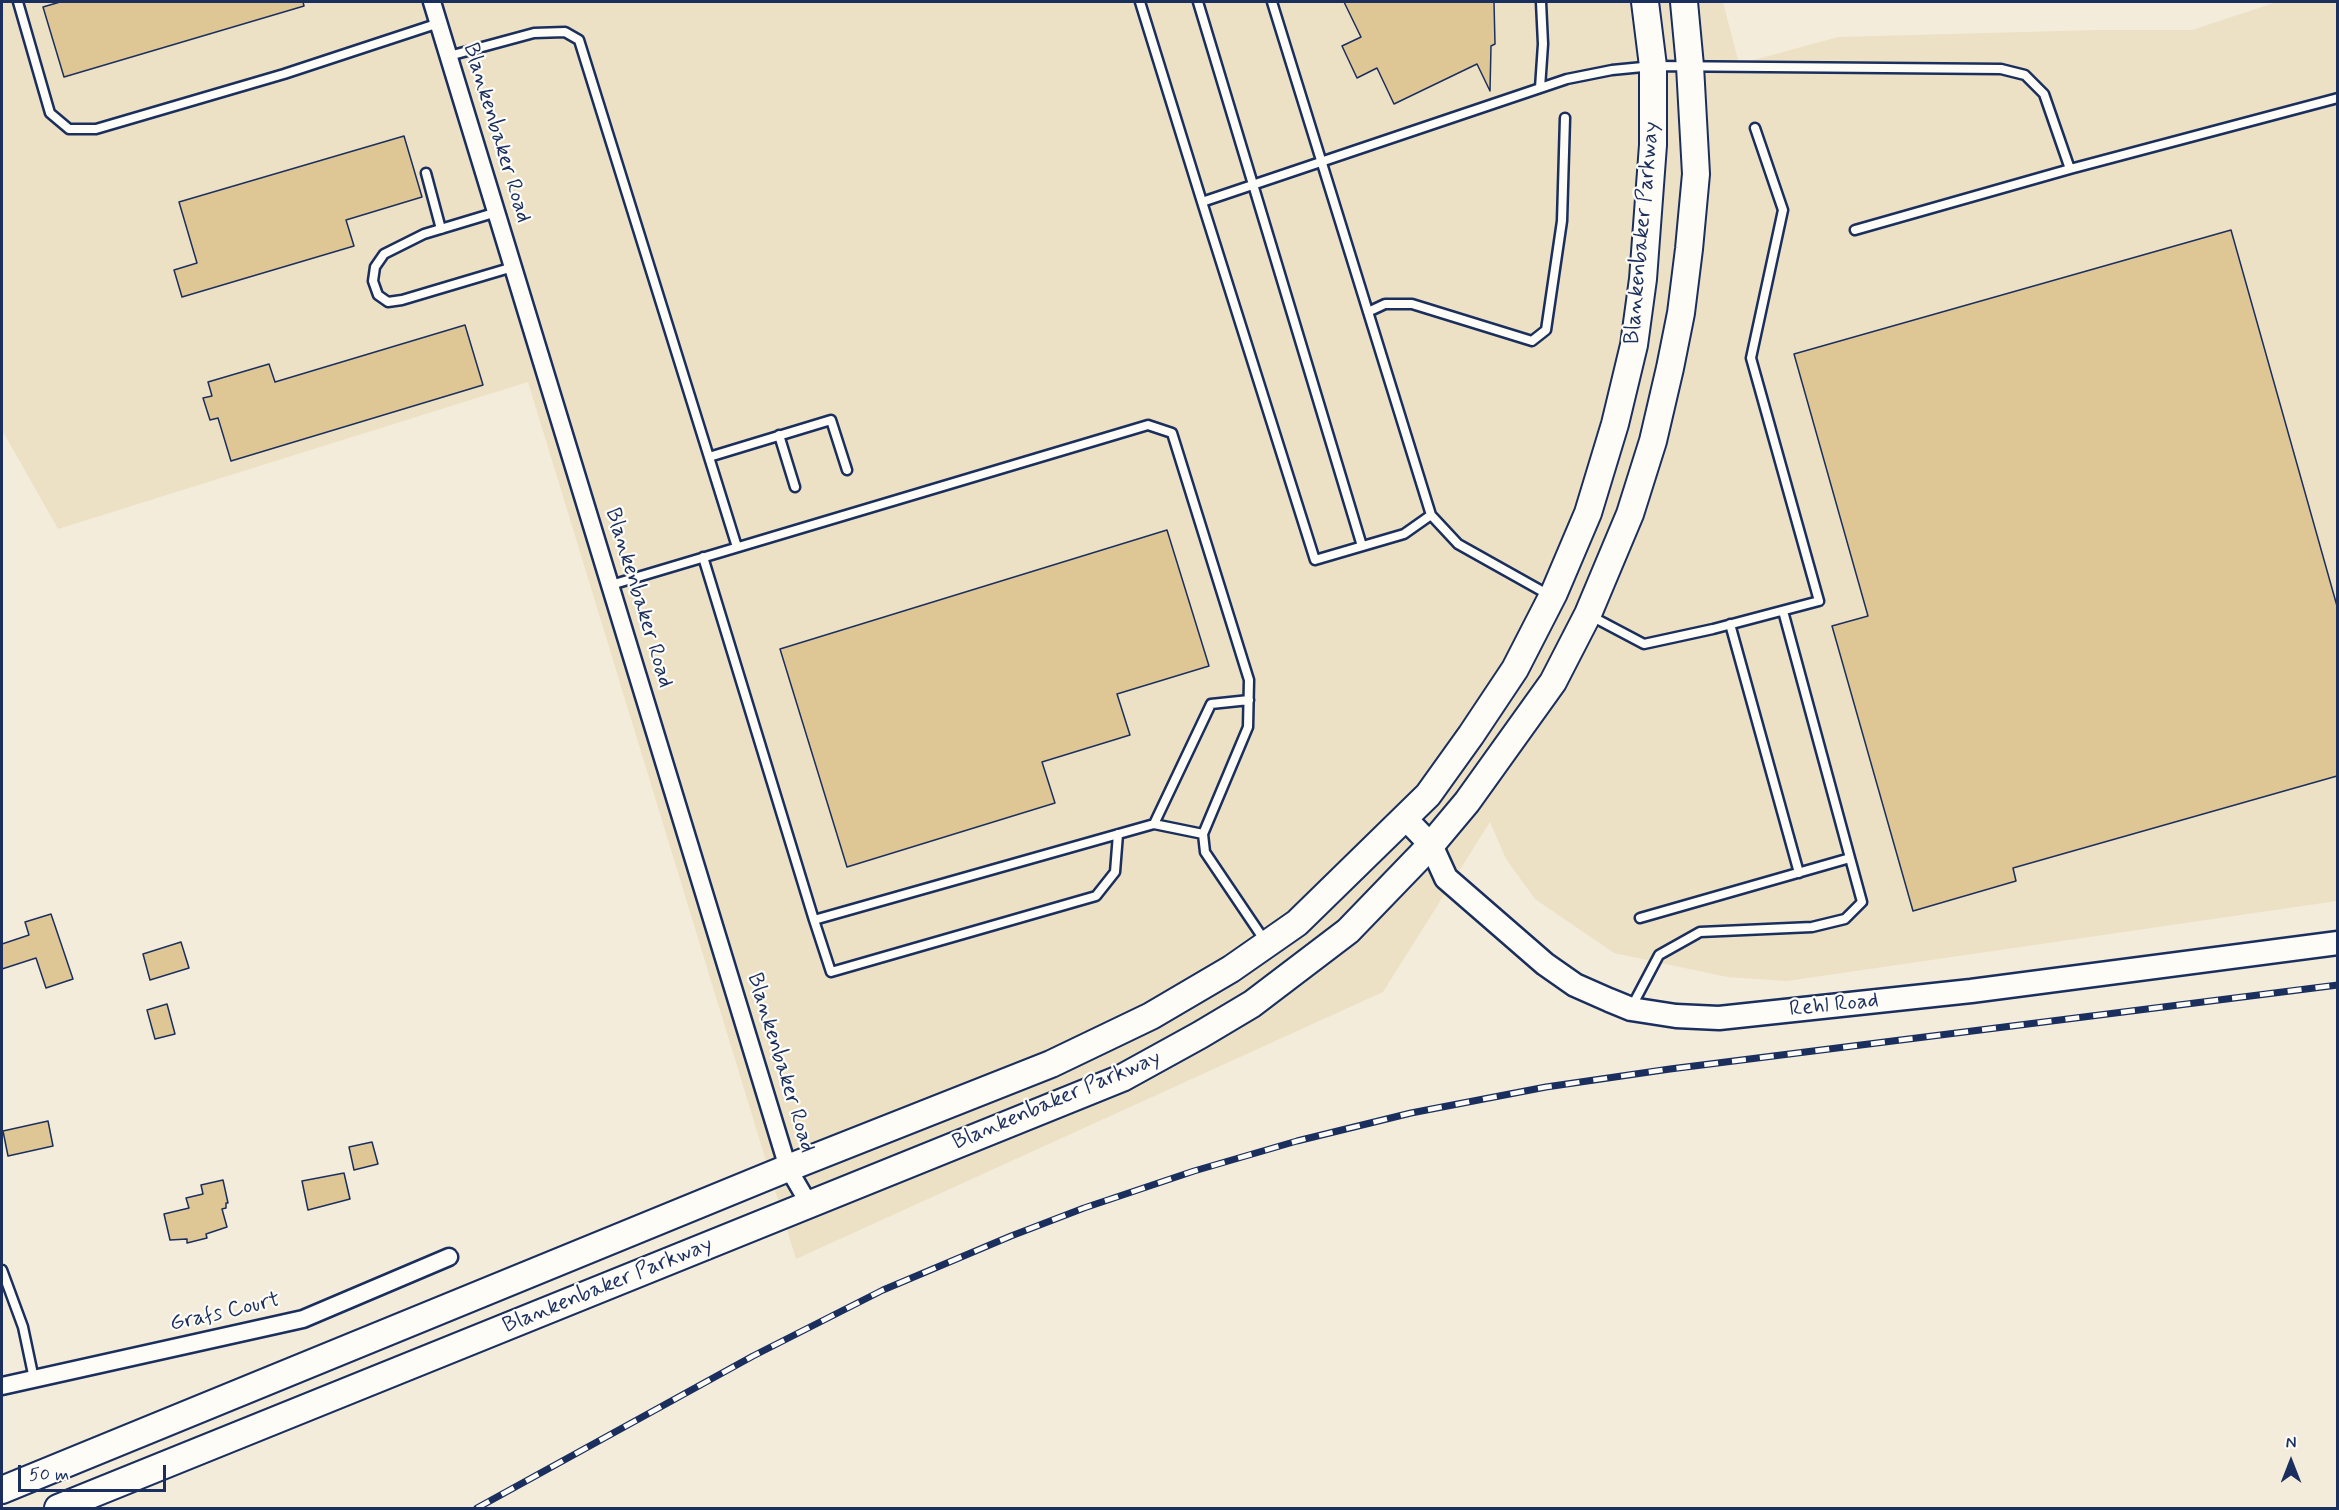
<!DOCTYPE html>
<style>
body{margin:0}
#map{position:relative;width:2339px;height:1510px;overflow:hidden;background:#f4ecda;font-family:Mynerve,sans-serif}
canvas{display:block}
.frame{position:absolute;inset:0;border:3px solid #1b2f5e;pointer-events:none}
.north{position:absolute;left:2261px;top:1432px;width:60px;height:60px;-webkit-text-stroke:4px #fdfcf7;paint-order:stroke;rotate:0deg;font-size:16px;font-weight:700;line-height:24px;text-align:center;color:#1b2f5e}
.north::after{content:'';display:block;margin:auto;width:21px;height:27px;background:#1b2f5e;clip-path:polygon(50% 0,100% 100%,50% 72%,0 100%)}
.scale{position:absolute;left:18px;top:1465px;width:148px;height:27px;box-sizing:border-box;border:3px solid #1b2f5e;border-top:0;padding-left:8px;font-size:18px;line-height:21px;white-space:nowrap;color:#1b2f5e;-webkit-text-stroke:4px #fdfcf7;paint-order:stroke}
</style>
<div id="map">
<canvas width="2339" height="1510"></canvas>
<div class="frame"></div>
<div class="north">N</div>
<div class="scale">50 m</div>
</div>
<script>
const context = document.querySelector('canvas').getContext('2d');
context.lineJoin = 'round';
function paint(path, color) { context.fillStyle = color; context.fill(path, 'evenodd'); }
const poly = rows => new Path2D(rows.map(r => 'M' + r).join(''));
function trace(path, color, width, dash) { context.strokeStyle = color; context.lineWidth = width; context.lineCap = dash ? 'butt' : 'round'; context.setLineDash(dash || []); context.stroke(path); }
function drawText(font, color, halo, rows, align = 'center') {
  context.font = font + ' Mynerve,sans-serif'; context.lineWidth = 4.5; context.setLineDash([]); context.textBaseline = 'middle'; context.strokeStyle = halo; context.fillStyle = color; for (const [text, x, y, turn = 0] of rows) {
    context.save(); context.translate(x, y); context.rotate((+turn || 0) * Math.PI / 180); context.textAlign = isNaN(turn) ? turn : align; if (halo) context.strokeText(text, 0, 0); context.fillText(text, 0, 0); context.restore();
  }
}
const built = poly([
 [2,2,1723,2,1739,64,1838,37,2097,30,2192,30,2277,2,2337,2,2337,901,1787,981,1727,977,1614,953,1535,899,1506,859,1490,822,1383,992,796,1259,528,382,58,529,2,430]
]);
const building = poly([
 [60,2,303,2,304,6,64,77,43,7,60,2],
 [1344,2,1494,2,1495,44,1491,46,1490,91,1477,64,1394,104,1377,68,1357,78,1342,46,1361,37,1344,2],
 [404,136,422,197,346,220,354,246,182,297,174,270,197,263,179,202,404,136],
 [2231,230,2337,606,2337,776,2013,868,2016,881,1913,911,1832,626,1868,616,1794,354,2231,230],
 [465,325,483,385,231,461,218,418,210,420,203,398,212,396,208,382,269,364,275,382,465,325],
 [1167,530,1209,666,1117,694,1130,735,1042,762,1055,803,847,867,780,649,1167,530],
 [51,914,73,979,46,988,36,958,2,969,2,944,29,935,25,922,51,914],
 [181,942,189,968,150,980,143,954,181,942],
 [167,1004,175,1034,155,1039,147,1010,167,1004],
 [48,1121,53,1146,8,1156,3,1131,48,1121],
 [372,1142,378,1164,354,1170,349,1147,372,1142],
 [344,1173,350,1199,308,1210,302,1181,344,1173],
 [223,1180,228,1203,226,1203,226,1208,222,1209,227,1227,206,1234,207,1238,187,1243,187,1239,170,1240,164,1214,189,1208,186,1198,203,1194,201,1185,223,1180]
]);
const lane = poly([
 [18,2,50,113,69,129,96,129,284,74,439,23],
 [1140,2,1202,202],
 [1198,2,1362,546],
 [1272,2,1431,515,1458,544,1549,595],
 [449,56,534,33,565,32,579,40,737,547],
 [1540,88,1543,44,1541,2],
 [2070,169,2338,98],
 [426,173,441,229],
 [497,212,424,234,384,254,375,267,373,281,378,295,388,302,402,300,513,267],
 [1368,312,1385,304,1412,304,1532,341,1546,330,1562,221,1565,118],
 [779,435,795,487],
 [709,457,831,420,847,470],
 [1431,515,1404,534,1315,560,1202,202,1567,79,1612,70,1653,66,2001,69,2025,75,2044,94,2070,169,1855,230],
 [703,557,814,920,1154,824,1211,704,1249,700],
 [611,585,1148,425,1172,433,1249,680,1248,727,1203,834,1205,852,1265,941],
 [1783,611,1850,858],
 [1591,616,1644,644,1713,629,1819,601,1751,358,1783,210,1755,128],
 [1730,624,1799,873],
 [1154,824,1203,834],
 [814,920,831,972,1096,896,1115,872,1118,834],
 [1631,1008,1659,955,1700,932,1812,927,1845,919,1862,902,1850,858,1640,918],
 [2,1270,23,1327,34,1379]
]);
const street = poly([
 [432,2,788,1168,809,1204],
 [2,1386,303,1319,449,1257]
]);
const secondary = poly([
 [1405,818,1431,845,1446,878,1545,964,1575,985,1609,1000,1631,1009,1676,1016,1719,1018,1971,991,2338,943]
]);
const primary = poly([
 [2,1490,788,1168,1051,1064,1151,1016,1231,969,1297,923,1428,795,1471,735,1515,669,1554,593,1588,513,1615,424,1634,345,1643,279,1653,145,1653,66,1645,2],
 [58,1508,1122,1078,1200,1035,1252,1004,1348,931,1431,845,1467,802,1553,682,1588,614,1630,514,1653,441,1670,368,1681,313,1689,249,1696,174,1690,66,1684,2]
]);
const rail = poly([
 [477,1508,753,1356,883,1290,1011,1236,1084,1208,1194,1171,1297,1141,1411,1113,1546,1087,1670,1069,2338,985]
]);
const streetNames = [
 ["Blankenbaker Road",496,133,73],
 ["Blankenbaker Parkway",1643,233,-85],
 ["Blankenbaker Road",638,598,73],
 ["Rehl Road",1834,1006,-6],
 ["Blankenbaker Road",780,1063,73],
 ["Blankenbaker Parkway",1057,1101,-23],
 ["Blankenbaker Parkway",608,1286,-22],
 ["Grafs Court",225,1313,-13]
];
paint(built, '#ede1c5');
paint(building, '#dec695');
trace(building, '#1b2f5e', 1.5);
trace(lane, '#1b2f5e', 13);
trace(street, '#1b2f5e', 21);
trace(secondary, '#1b2f5e', 27);
trace(primary, '#1b2f5e', 30);
trace(lane, '#fdfcf7', 8);
trace(street, '#fdfcf7', 16);
trace(secondary, '#fdfcf7', 22);
trace(primary, '#fdfcf7', 26);
trace(rail, '#1b2f5e', 7);
trace(rail, '#fdfcf7', 4.5, [14]);
drawText('22px', '#1b2f5e', '#fdfcf7', streetNames);
</script>
